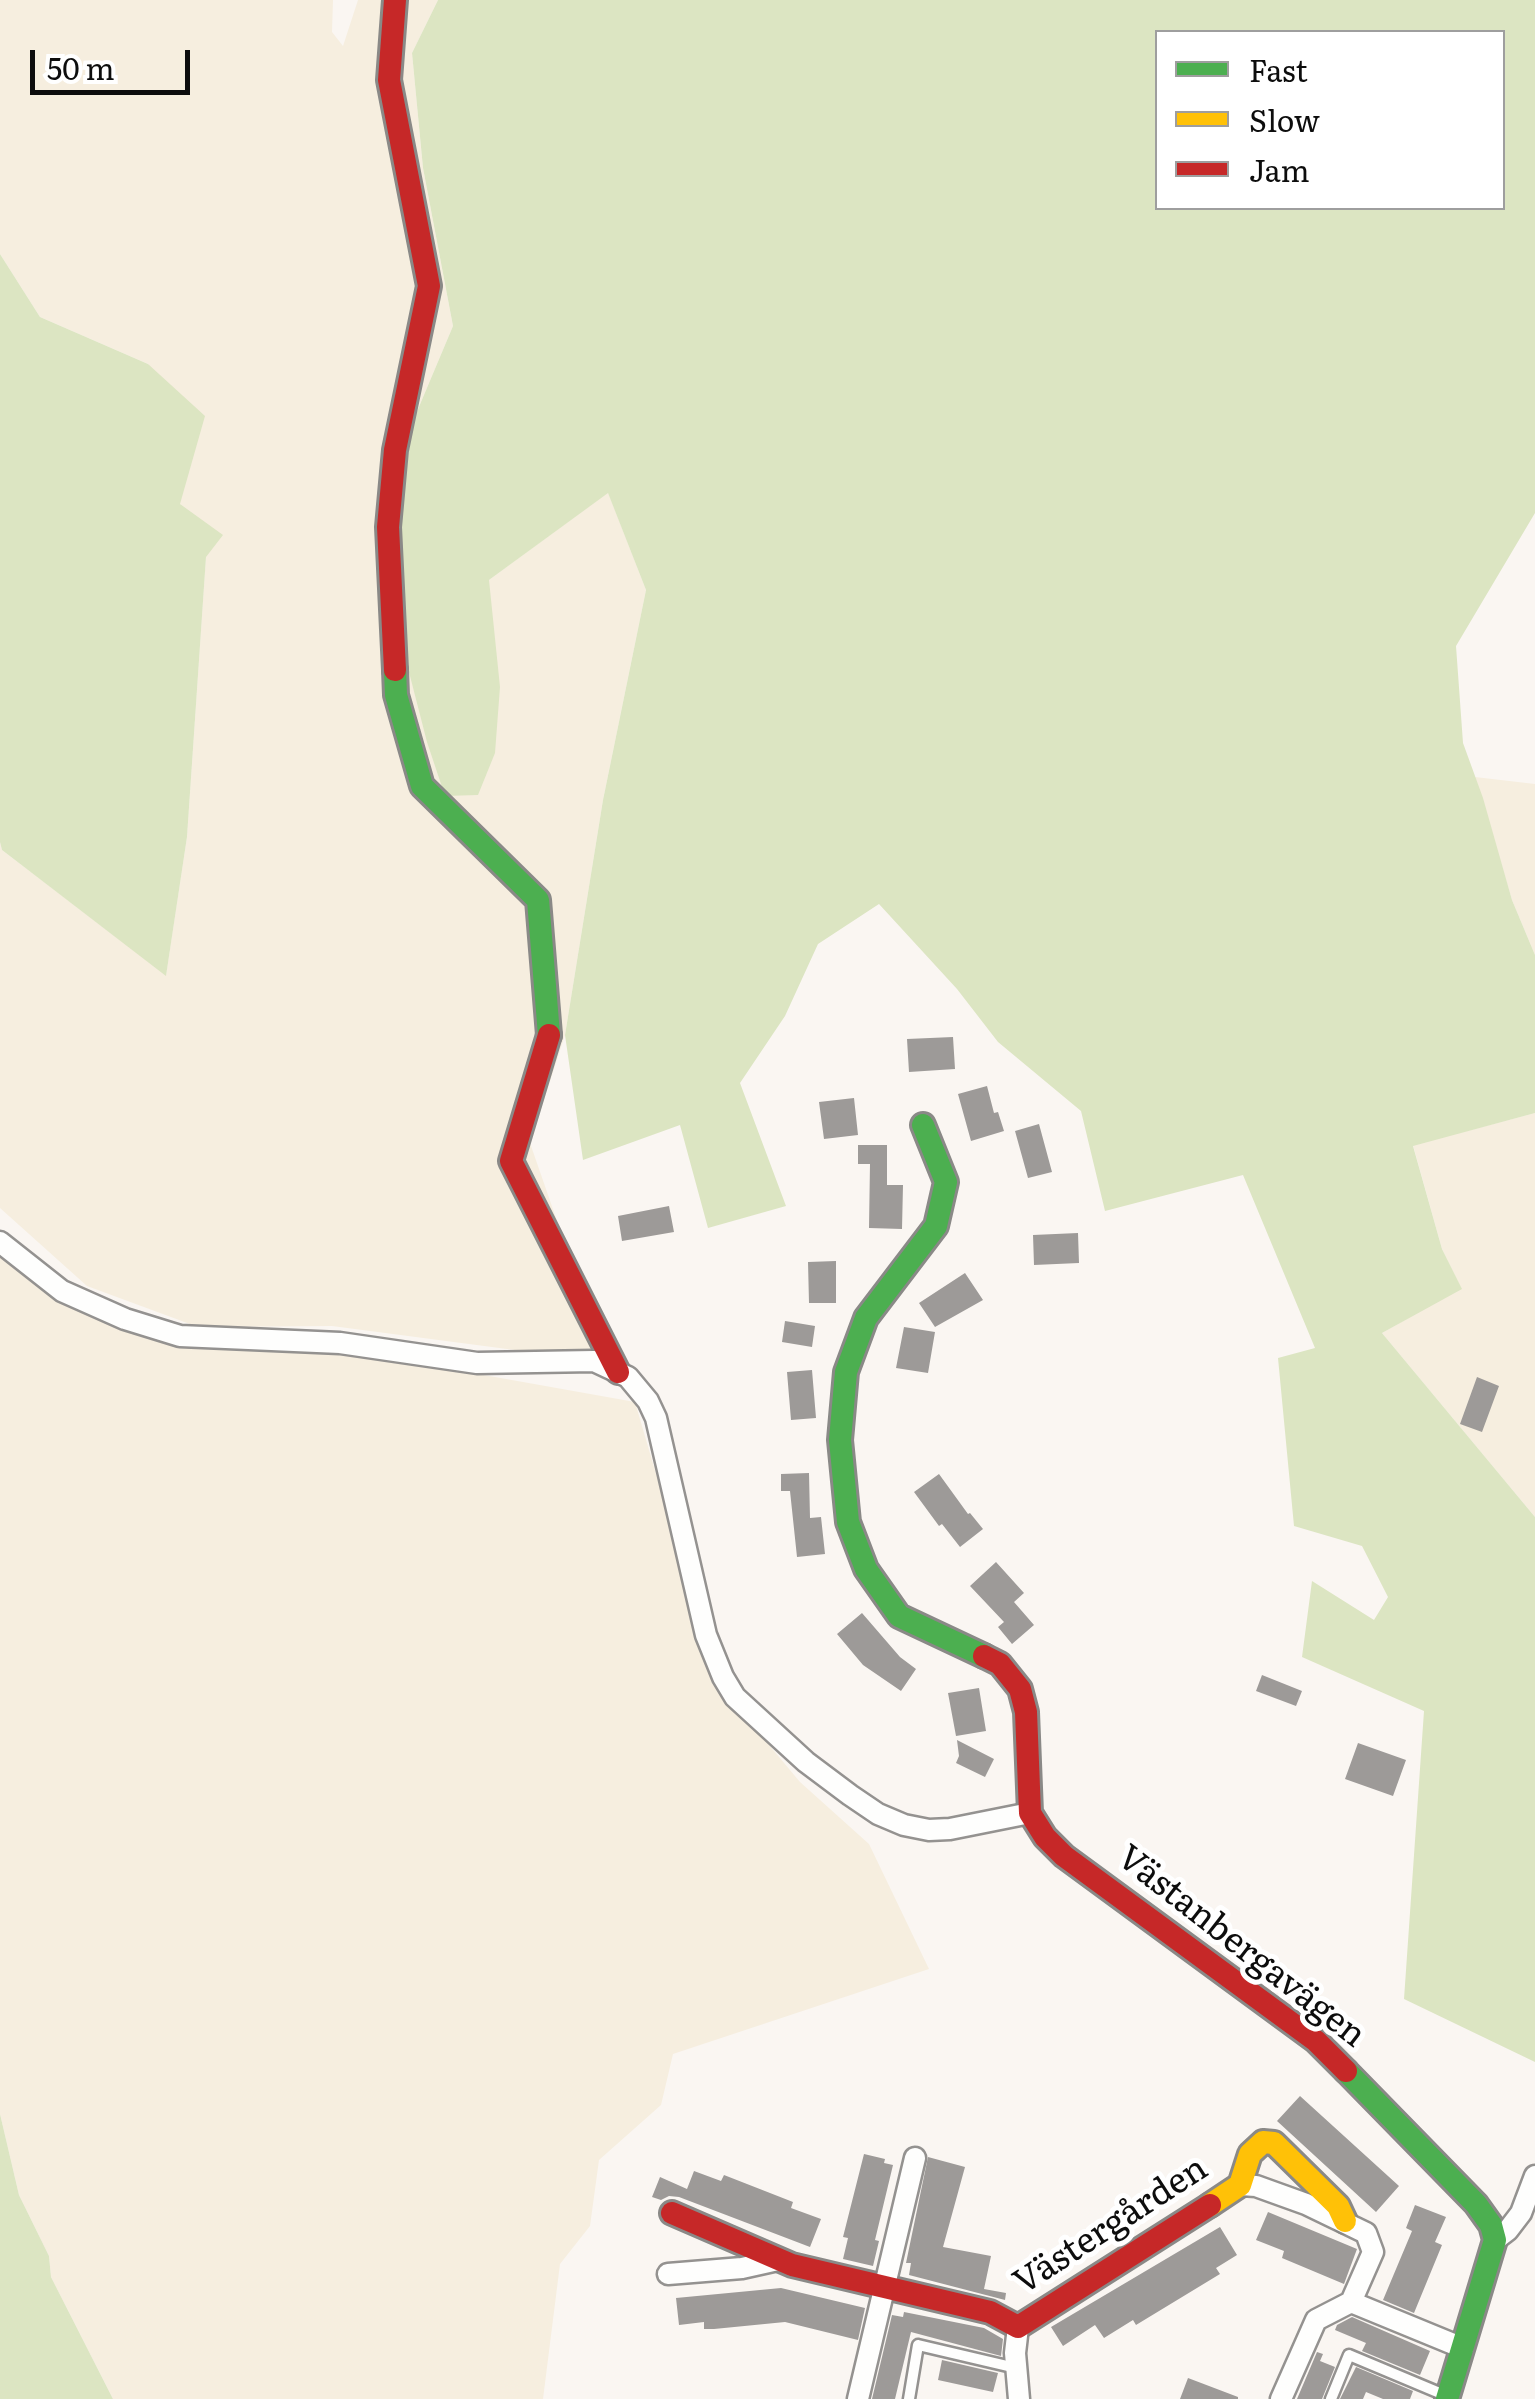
<!DOCTYPE html>
<meta charset="utf-8">
<style>
body{margin:0}
#map{position:relative;width:1535px;height:2399px;overflow:hidden;background:#faf6f2;font-family:Literata,serif}
canvas{display:block}
.legend{position:absolute;left:1155px;top:30px;width:350px;height:180px;box-sizing:border-box;background:#fff;border:2px solid #9e9e9e;margin:0;padding:12px 18px;list-style:none;font-size:30px;color:#0d0d0d}
.legend li{display:flex;align-items:center;gap:20px;height:50px}
.legend b{width:50px;border:2px solid #9e9e9e}
.scale{position:absolute;left:30px;top:50px;width:160px;height:45px;box-sizing:border-box;border:5px solid #0d0d0d;border-top:0;padding-left:12px;font-size:30px;line-height:35px;white-space:nowrap;color:#0d0d0d;-webkit-text-stroke:8px #fff;paint-order:stroke}
</style>
<div id="map">
<canvas width="1535" height="2399"></canvas>
<ul class="legend">
<li><b style="height:12px;background:#4caf50"></b>Fast</li>
<li><b style="height:12px;background:#ffc107"></b>Slow</li>
<li><b style="height:12px;background:#c62828"></b>Jam</li>
</ul>
<div class="scale">50 m</div>
</div>
<script>
const context = document.querySelector('canvas').getContext('2d');
context.lineJoin = 'round';
function paint(path, color) { context.fillStyle = color; context.fill(path, 'evenodd'); }
const poly = rows => new Path2D(rows.map(r => 'M' + r).join(''));
function trace(path, color, width, dash) { context.strokeStyle = color; context.lineWidth = width; context.lineCap = dash ? 'butt' : 'round'; context.setLineDash(dash || []); context.stroke(path); }
function drawText(font, color, halo, rows, align = 'center') {
  context.font = font + ' Literata,serif'; context.lineWidth = 10; context.setLineDash([]); context.textBaseline = 'middle'; context.strokeStyle = halo; context.fillStyle = color; for (const [text, x, y, turn = 0] of rows) {
    context.save(); context.translate(x, y); context.rotate((+turn || 0) * Math.PI / 180); context.textAlign = isNaN(turn) ? turn : align; if (halo) context.strokeText(text, 0, 0); context.fillText(text, 0, 0); context.restore();
  }
}
const farmland = poly([
 [0,0,333,0,332,32,343,46,358,0,438,0,412,53,423,168,453,326,413,421,489,580,608,492,646,590,603,800,565,1035,530,1143,606,1362,332,1326,198,1327,87,1286,0,1208,0,842,2,850,166,975,187,837,206,556,180,504,148,364,40,317,0,254],
 [1475,777,1535,784,1535,955,1512,900],
 [1535,1113,1535,1517,1382,1333,1461,1288,1442,1249,1413,1145],
 [0,1239,86,1306,163,1335,327,1347,635,1402,717,1683,800,1782,869,1844,929,1969,673,2054,661,2105,599,2160,590,2226,560,2264,543,2399,113,2399,51,2277,49,2256,19,2195,0,2114]
]);
const forest = poly([
 [438,0,1535,0,1535,513,1456,646,1463,743,1483,798,1512,900,1535,955,1535,1113,1413,1146,1442,1249,1462,1289,1382,1333,1535,1517,1535,2062,1404,1999,1424,1711,1302,1657,1312,1581,1374,1620,1388,1597,1362,1546,1294,1526,1278,1358,1315,1348,1243,1175,1105,1211,1081,1111,998,1042,957,989,879,904,818,944,785,1016,740,1083,786,1206,708,1228,680,1125,583,1160,565,1035,603,800,646,590,608,493,489,580,500,687,495,753,478,795,445,796,427,742,401,641,395,551,413,421,453,326,423,168,412,53],
 [1158,32,1502,32,1502,208,1158,208],
 [0,254,40,317,148,364,205,416,180,504,223,535,206,557,187,837,166,976,2,850,0,842],
 [0,2114,19,2195,49,2256,51,2277,113,2399,0,2399]
]);
const building = poly([
 [953,1037,955,1069,909,1072,907,1039],
 [987,1086,994,1113,998,1112,1004,1131,971,1141,958,1094],
 [854,1098,858,1135,824,1139,819,1102],
 [1039,1124,1052,1172,1028,1178,1015,1131],
 [858,1145,887,1145,887,1185,903,1185,902,1229,869,1228,870,1164,858,1164],
 [669,1206,674,1232,622,1241,618,1216],
 [1078,1233,1079,1263,1034,1265,1033,1235],
 [836,1261,836,1303,809,1303,808,1262],
 [965,1273,983,1300,935,1327,919,1303],
 [785,1321,815,1326,812,1347,782,1342],
 [904,1327,935,1332,928,1373,896,1368],
 [812,1370,816,1418,791,1420,787,1372],
 [1477,1377,1499,1386,1482,1432,1460,1424],
 [809,1473,810,1518,821,1517,825,1554,797,1557,790,1491,781,1491,781,1474],
 [939,1474,968,1514,970,1513,983,1529,960,1547,942,1524,939,1526,914,1492],
 [996,1562,1024,1593,1014,1602,1034,1625,1012,1644,998,1627,1004,1622,970,1586],
 [862,1613,900,1657,916,1669,901,1691,863,1665,837,1634],
 [1262,1675,1302,1691,1296,1706,1256,1691],
 [979,1688,986,1731,956,1736,948,1693],
 [957,1740,994,1759,985,1777,956,1763,959,1756],
 [1358,1743,1406,1760,1393,1796,1345,1779],
 [1300,2096,1399,2186,1376,2212,1277,2121],
 [864,2154,885,2159,884,2163,893,2165,875,2240,879,2241,873,2266,843,2259,848,2238,843,2237],
 [928,2157,965,2167,943,2247,991,2256,984,2289,1006,2293,1005,2300,909,2275,911,2263,906,2263],
 [694,2171,721,2181,724,2175,793,2202,791,2208,821,2219,810,2247,679,2197,669,2196,661,2200,652,2197,660,2177,687,2189],
 [1415,2205,1446,2217,1435,2242,1442,2245,1414,2313,1383,2300,1412,2231,1406,2228],
 [1268,2212,1357,2249,1344,2284,1282,2258,1284,2251,1256,2240],
 [1220,2227,1237,2255,1216,2268,1220,2274,1136,2325,1133,2320,1104,2338,1095,2325,1063,2346,1051,2327],
 [781,2288,865,2308,858,2340,785,2322,714,2329,704,2329,704,2322,679,2325,676,2298],
 [904,2312,984,2328,1003,2339,1001,2356,911,2332,895,2399,872,2399,892,2315,903,2317],
 [1352,2317,1430,2351,1420,2375,1362,2351,1366,2343,1335,2330,1337,2325],
 [1317,2352,1323,2354,1320,2361,1335,2367,1322,2399,1297,2399],
 [942,2360,998,2373,993,2392,938,2380],
 [1356,2367,1413,2391,1410,2399,1383,2399,1366,2392,1363,2399,1340,2399],
 [1188,2378,1238,2397,1238,2399,1180,2399]
]);
const lane = poly([
 [909,2399,918,2345,1016,2368],
 [1331,2399,1349,2355,1447,2396]
]);
const street = poly([
 [0,1242,62,1291,125,1319,180,1336,340,1343,477,1363,594,1361,628,1377,648,1401,656,1418,706,1635,723,1677,735,1697,806,1762,850,1795,878,1814,904,1825,929,1830,950,1829,1030,1813],
 [1240,2185,1256,2186,1306,2204,1366,2233,1373,2252,1351,2302],
 [1495,2240,1508,2230,1521,2213,1535,2176],
 [668,2274,742,2268,778,2260],
 [1018,2327,1015,2353,1019,2399],
 [858,2399,915,2158],
 [1281,2399,1316,2320,1351,2302,1463,2348]
]);
const fast = poly([
 [395,670,396,695,422,786,538,900,549,1035],
 [923,1125,946,1182,936,1226,866,1318,846,1372,840,1440,848,1522,866,1569,899,1616,984,1656],
 [1346,2071,1476,2204,1491,2225,1495,2240,1447,2399]
]);
const slow = poly([
 [1210,2205,1240,2185,1250,2154,1263,2142,1274,2143,1338,2206,1345,2221]
]);
const jam = poly([
 [395,670,388,527,395,450,429,286,389,80,395,0],
 [549,1035,511,1161,618,1372],
 [984,1656,1000,1664,1020,1689,1026,1712,1030,1813,1045,1837,1064,1856,1316,2041,1346,2071],
 [672,2213,792,2265,990,2312,1018,2327,1210,2205]
]);
const streetNames = [
 ["Västanbergavägen",1241,1947,38],
 ["Västergården",1111,2226,-33]
];
paint(farmland, '#f6eedf');
paint(forest, '#dce5c2');
paint(building, '#9d9a98');
trace(lane, '#949290', 15);
trace(street, '#949290', 25);
trace(fast, '#8a8987', 28);
trace(slow, '#8a8987', 28);
trace(jam, '#8a8987', 28);
trace(lane, '#fefefd', 10);
trace(street, '#fefefd', 20);
trace(fast, '#4caf50', 22);
trace(slow, '#ffc107', 22);
trace(jam, '#c62828', 22);
drawText('35px', '#0d0d0d', '#fff', streetNames);
</script>
